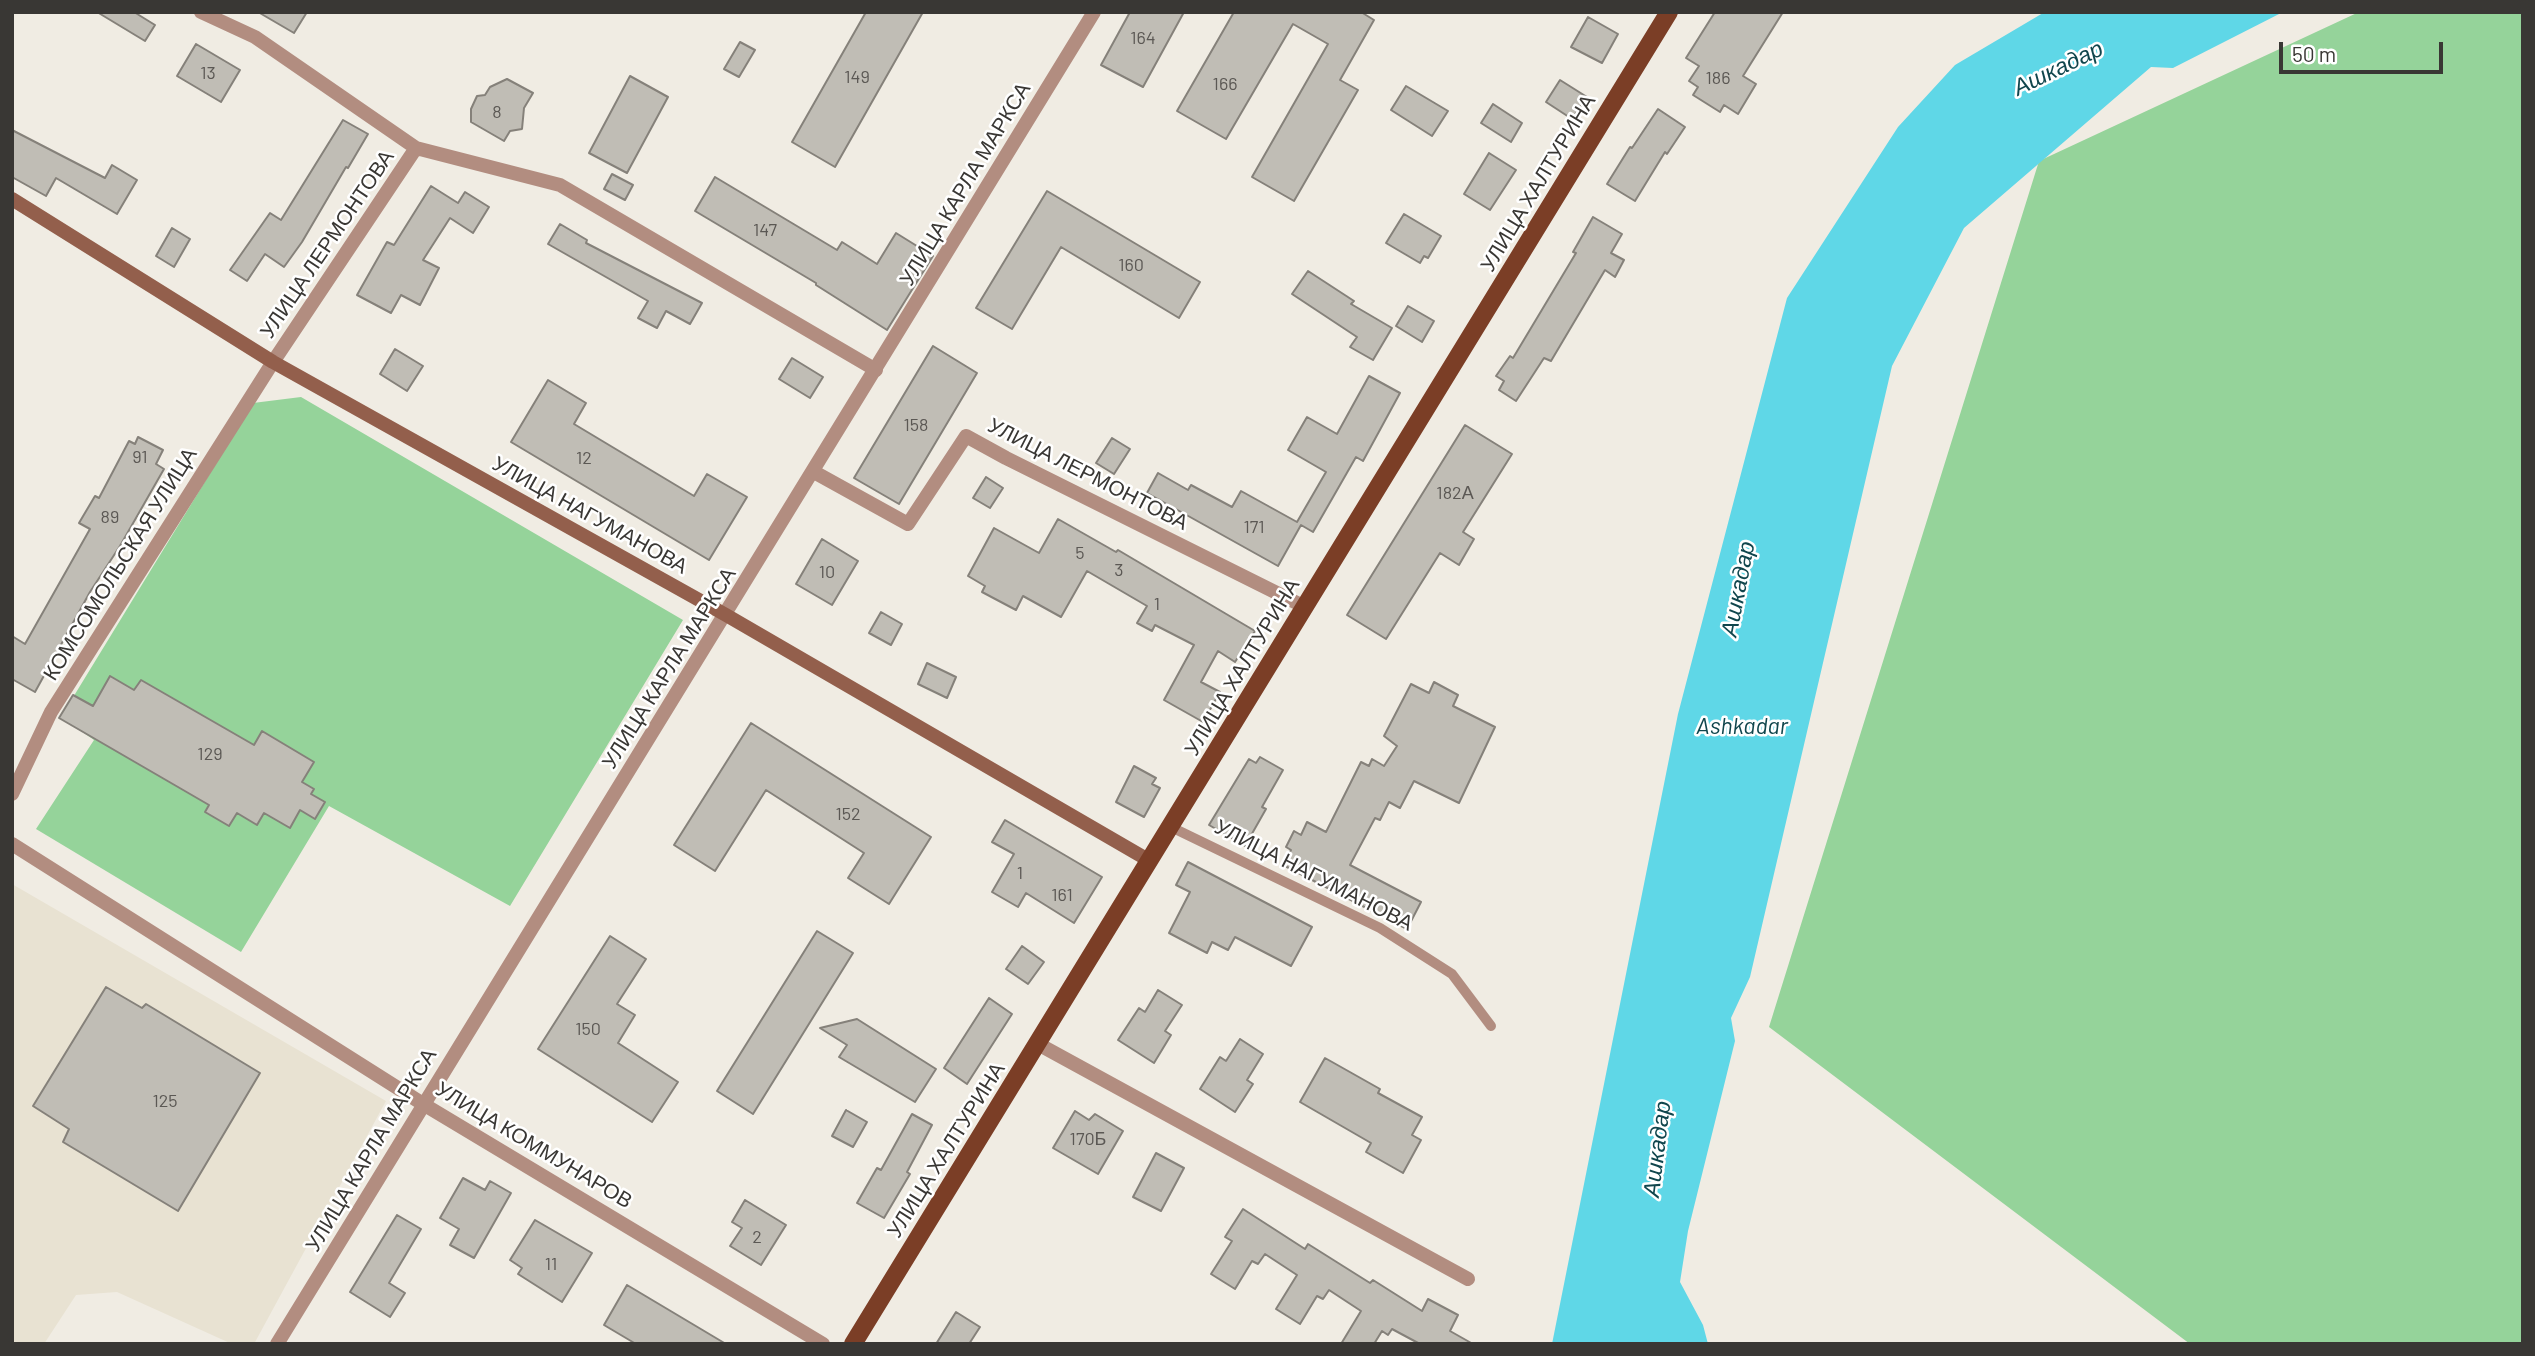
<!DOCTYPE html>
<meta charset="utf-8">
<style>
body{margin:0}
#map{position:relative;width:2535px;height:1356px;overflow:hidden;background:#f0ece3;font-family:Barlow,sans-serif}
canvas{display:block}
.frame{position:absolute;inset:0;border:14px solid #393734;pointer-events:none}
.scale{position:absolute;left:2279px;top:42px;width:164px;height:32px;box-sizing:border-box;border:4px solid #393734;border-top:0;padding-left:9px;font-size:21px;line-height:24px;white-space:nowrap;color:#393734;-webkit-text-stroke:5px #fff;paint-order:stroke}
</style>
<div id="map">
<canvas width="2535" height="1356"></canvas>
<div class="frame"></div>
<div class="scale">50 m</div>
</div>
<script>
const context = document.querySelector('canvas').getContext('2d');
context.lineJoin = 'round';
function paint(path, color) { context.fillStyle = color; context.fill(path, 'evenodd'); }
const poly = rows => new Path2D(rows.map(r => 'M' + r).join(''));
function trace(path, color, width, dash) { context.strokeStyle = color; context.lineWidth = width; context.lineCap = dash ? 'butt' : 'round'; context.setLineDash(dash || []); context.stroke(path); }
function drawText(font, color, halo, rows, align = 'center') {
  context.font = font + ' Barlow,sans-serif'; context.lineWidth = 5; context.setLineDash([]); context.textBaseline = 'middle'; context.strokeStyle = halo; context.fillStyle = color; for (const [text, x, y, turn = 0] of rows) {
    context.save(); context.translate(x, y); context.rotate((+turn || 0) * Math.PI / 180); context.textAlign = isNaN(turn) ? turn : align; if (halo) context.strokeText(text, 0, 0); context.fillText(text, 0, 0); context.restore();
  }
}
const built = poly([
 [12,884,386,1101,254,1344,232,1344,117,1292,76,1295,44,1344,12,1344]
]);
const green = poly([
 [2359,12,2523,12,2523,1344,2190,1344,1769,1027,2039,161],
 [301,397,683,620,510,906,329,806,241,952,36,829,94,740,61,717,253,403]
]);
const water = poly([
 [2283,12,2173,68,2151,67,1964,228,1892,366,1750,977,1731,1018,1735,1041,1688,1231,1680,1282,1703,1325,1708,1344,1552,1344,1678,714,1787,298,1898,127,1955,65,2043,13]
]);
const building = poly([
 [97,12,134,12,155,25,145,41,97,12],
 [258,12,307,12,294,33,258,12],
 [866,12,923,12,835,167,792,142,866,12],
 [1130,12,1184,12,1143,87,1101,65,1130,12],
 [1234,12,1361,12,1374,20,1340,80,1358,90,1294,201,1252,177,1328,44,1293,24,1226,139,1177,111,1234,12],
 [1715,12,1783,12,1743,76,1756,84,1738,114,1724,105,1720,112,1693,95,1698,87,1689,81,1699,66,1686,58,1715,12],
 [1588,17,1618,34,1602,63,1571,47,1588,17],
 [740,42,755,50,739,77,724,69,740,42],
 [196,44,240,70,221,102,177,76,196,44],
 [630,76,668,97,627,173,589,153,630,76],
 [507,79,533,93,524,108,522,129,510,131,504,141,471,122,471,109,477,96,485,95,490,87,507,79],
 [1560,80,1587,97,1572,119,1546,102,1560,80],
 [1406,86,1448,111,1432,136,1391,110,1406,86],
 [1493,104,1522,123,1511,142,1481,123,1493,104],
 [1658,109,1685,127,1667,154,1665,152,1635,201,1607,184,1630,147,1632,148,1658,109],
 [343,120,368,134,348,168,346,167,302,242,284,267,265,254,247,281,230,270,270,213,281,220,343,120],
 [12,130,105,178,112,165,137,180,117,214,56,178,46,196,12,177,12,130],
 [1489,153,1516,170,1490,210,1464,194,1489,153],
 [612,174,633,185,625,200,604,189,612,174],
 [715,177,837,250,842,242,877,264,896,233,933,256,887,330,816,285,816,283,695,211,715,177],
 [431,186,458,203,465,192,489,207,473,233,450,218,423,260,439,268,420,305,401,295,391,313,357,295,387,242,394,245,431,186],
 [1047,191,1200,282,1179,318,1061,247,1012,329,976,308,1047,191],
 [1404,214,1441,236,1428,258,1424,256,1420,263,1386,243,1404,214],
 [1593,217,1622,234,1611,253,1624,260,1615,277,1605,270,1551,361,1544,358,1516,401,1499,390,1504,381,1496,376,1510,356,1513,358,1576,253,1573,252,1593,217],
 [560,224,587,240,586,243,702,303,690,324,666,311,657,328,638,318,648,301,548,244,560,224],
 [172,228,190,239,174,267,156,256,172,228],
 [1308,271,1354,301,1351,304,1392,328,1373,360,1350,347,1357,337,1292,294,1308,271],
 [1408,306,1434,321,1422,342,1396,326,1408,306],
 [933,346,977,373,899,504,854,478,933,346],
 [395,349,423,366,407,391,380,374,395,349],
 [792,358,823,377,810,398,779,379,792,358],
 [1369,376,1400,393,1363,461,1356,457,1313,532,1301,525,1278,566,1147,493,1158,473,1188,490,1191,485,1232,507,1241,491,1297,522,1326,472,1288,450,1307,417,1337,434,1369,376],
 [548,380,586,403,574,424,694,496,707,474,747,497,709,560,511,442,548,380],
 [1465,425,1512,454,1463,532,1474,539,1459,565,1440,553,1386,639,1347,615,1465,425],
 [138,437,163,450,156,464,164,469,120,546,90,592,35,692,12,679,12,636,25,644,90,529,79,523,95,496,99,498,129,441,135,444,138,437],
 [1112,438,1130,449,1114,474,1096,463,1112,438],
 [986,477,1003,488,990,508,973,498,986,477],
 [1058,519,1116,552,1118,550,1255,631,1235,662,1218,651,1201,682,1220,692,1203,722,1164,700,1194,645,1155,625,1152,631,1137,623,1147,606,1087,571,1061,617,1023,596,1016,610,982,592,985,586,968,576,994,528,1039,553,1058,519],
 [822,539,858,561,832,605,796,584,822,539],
 [881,612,902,624,891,645,869,633,881,612],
 [927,663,956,677,947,698,918,684,927,663],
 [110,676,134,690,141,680,254,745,262,731,314,762,302,782,314,789,311,794,325,802,315,819,300,810,290,828,264,813,257,825,237,813,229,826,205,812,209,805,59,718,73,695,93,706,110,676],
 [1434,682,1458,695,1453,706,1495,727,1459,803,1414,781,1400,808,1389,802,1380,820,1375,818,1350,865,1421,902,1407,929,1283,865,1291,850,1286,847,1294,831,1301,835,1307,822,1326,832,1361,762,1369,766,1372,759,1384,766,1397,746,1384,736,1411,684,1429,693,1434,682],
 [751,723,931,837,889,904,848,878,864,853,766,790,715,871,674,845,751,723],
 [1260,757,1283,770,1262,807,1266,809,1245,846,1209,825,1249,759,1256,763,1260,757],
 [1134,766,1156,778,1152,784,1160,788,1144,817,1116,802,1134,766],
 [1005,820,1102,877,1074,923,1026,893,1018,907,992,892,1014,854,992,842,1005,820],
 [1188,862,1312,927,1291,966,1235,937,1228,950,1212,942,1207,953,1169,933,1190,892,1176,885,1188,862],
 [817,931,853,953,753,1114,717,1091,817,931],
 [610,936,646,959,617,1004,635,1015,618,1043,678,1082,652,1122,538,1049,610,936],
 [1022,946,1044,962,1028,984,1006,969,1022,946],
 [106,987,142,1008,146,1004,260,1073,178,1211,63,1142,69,1129,33,1106,106,987],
 [1158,990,1182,1005,1165,1031,1171,1035,1154,1063,1118,1040,1139,1008,1145,1012,1158,990],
 [989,998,1012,1014,967,1084,944,1068,989,998],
 [857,1019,936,1069,915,1102,839,1057,847,1045,820,1028,857,1019],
 [1240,1039,1263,1054,1247,1080,1253,1084,1235,1112,1200,1089,1220,1057,1226,1061,1240,1039],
 [1325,1058,1380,1089,1378,1093,1422,1117,1412,1135,1421,1140,1403,1173,1366,1152,1371,1143,1300,1102,1325,1058],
 [846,1110,867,1122,853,1147,832,1136,846,1110],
 [1075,1111,1089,1120,1095,1114,1123,1131,1098,1174,1053,1148,1075,1111],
 [912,1114,932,1125,907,1172,910,1174,884,1218,857,1203,877,1168,881,1170,912,1114],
 [1156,1153,1184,1168,1161,1211,1133,1197,1156,1153],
 [463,1178,485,1190,490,1181,511,1193,474,1258,450,1245,459,1229,440,1218,463,1178],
 [745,1200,786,1225,761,1265,730,1246,742,1228,732,1222,745,1200],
 [1243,1209,1305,1249,1308,1244,1370,1283,1373,1280,1422,1311,1428,1299,1458,1315,1450,1331,1473,1344,1420,1344,1392,1329,1388,1335,1382,1331,1374,1344,1341,1344,1361,1311,1329,1290,1323,1299,1317,1296,1300,1324,1276,1309,1297,1275,1265,1254,1258,1264,1252,1261,1235,1289,1211,1274,1232,1241,1225,1237,1243,1209],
 [397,1215,421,1229,389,1283,405,1293,390,1317,350,1292,397,1215],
 [535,1220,592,1253,562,1302,518,1274,522,1268,510,1260,535,1220],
 [627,1285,726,1344,636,1344,604,1325,627,1285],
 [956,1312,980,1327,969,1344,936,1344,956,1312]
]);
const service = poly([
 [1171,827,1380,928,1452,974,1491,1026]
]);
const minor = poly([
 [201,12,255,37,416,148],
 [814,472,908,524,966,436,1006,458,1305,607],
 [12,794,51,712,273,362,416,148,560,185,876,370],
 [12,844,423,1104,823,1344],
 [1038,1044,1468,1279]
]);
const tertiary = poly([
 [277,1344,1094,12]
]);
const secondary = poly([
 [12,199,273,362,726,615,1150,861]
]);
const primary = poly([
 [853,1344,1669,12]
]);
const numberNames = [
 ["164",1143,38],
 ["13",208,73],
 ["149",857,77],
 ["186",1718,78],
 ["166",1225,84],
 ["8",497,112],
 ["147",765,230],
 ["160",1131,265],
 ["158",916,425],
 ["91",140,457],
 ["12",584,458],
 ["182А",1455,493],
 ["89",110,517],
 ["171",1254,527],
 ["5",1080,553],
 ["3",1119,570],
 ["10",827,572],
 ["1",1157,604],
 ["129",210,754],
 ["152",848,814],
 ["1",1020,873],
 ["161",1062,895],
 ["150",588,1029],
 ["125",165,1101],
 ["170Б",1088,1139],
 ["2",757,1237],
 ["11",551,1264]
];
const streetNames = [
 ["УЛИЦА ХАЛТУРИНА",1538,183,-59],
 ["УЛИЦА КАРЛА МАРКСА",965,184,-59],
 ["УЛИЦА ЛЕРМОНТОВА",327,244,-56],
 ["УЛИЦА ЛЕРМОНТОВА",1088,474,27],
 ["УЛИЦА НАГУМАНОВА",590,515,29],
 ["КОМСОМОЛЬСКАЯ УЛИЦА",120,564,-58],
 ["УЛИЦА ХАЛТУРИНА",1242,667,-59],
 ["УЛИЦА КАРЛА МАРКСА",669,668,-58],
 ["УЛИЦА НАГУМАНОВА",1314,875,27],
 ["УЛИЦА КОММУНАРОВ",534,1145,31],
 ["УЛИЦА КАРЛА МАРКСА",371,1150,-59],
 ["УЛИЦА ХАЛТУРИНА",946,1150,-58]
];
const waterNames = [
 ["Ашкадар",2058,68,-26],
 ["Ашкадар",1738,589,-79],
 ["Ashkadar",1742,726],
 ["Ашкадар",1657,1149,-83]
];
paint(built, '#e8e2d2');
paint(green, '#95d39a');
paint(water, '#5fd7e7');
paint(building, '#c0bdb5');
trace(building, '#85817a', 2);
trace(service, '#b28d80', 10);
trace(minor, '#b28d80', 14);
trace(tertiary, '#b28d80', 14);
trace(secondary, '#935f4c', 14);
trace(primary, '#7b3e26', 18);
drawText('18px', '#5b5854', null, numberNames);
drawText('21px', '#393734', '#fff', streetNames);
drawText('italic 23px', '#10464d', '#fff', waterNames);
</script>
